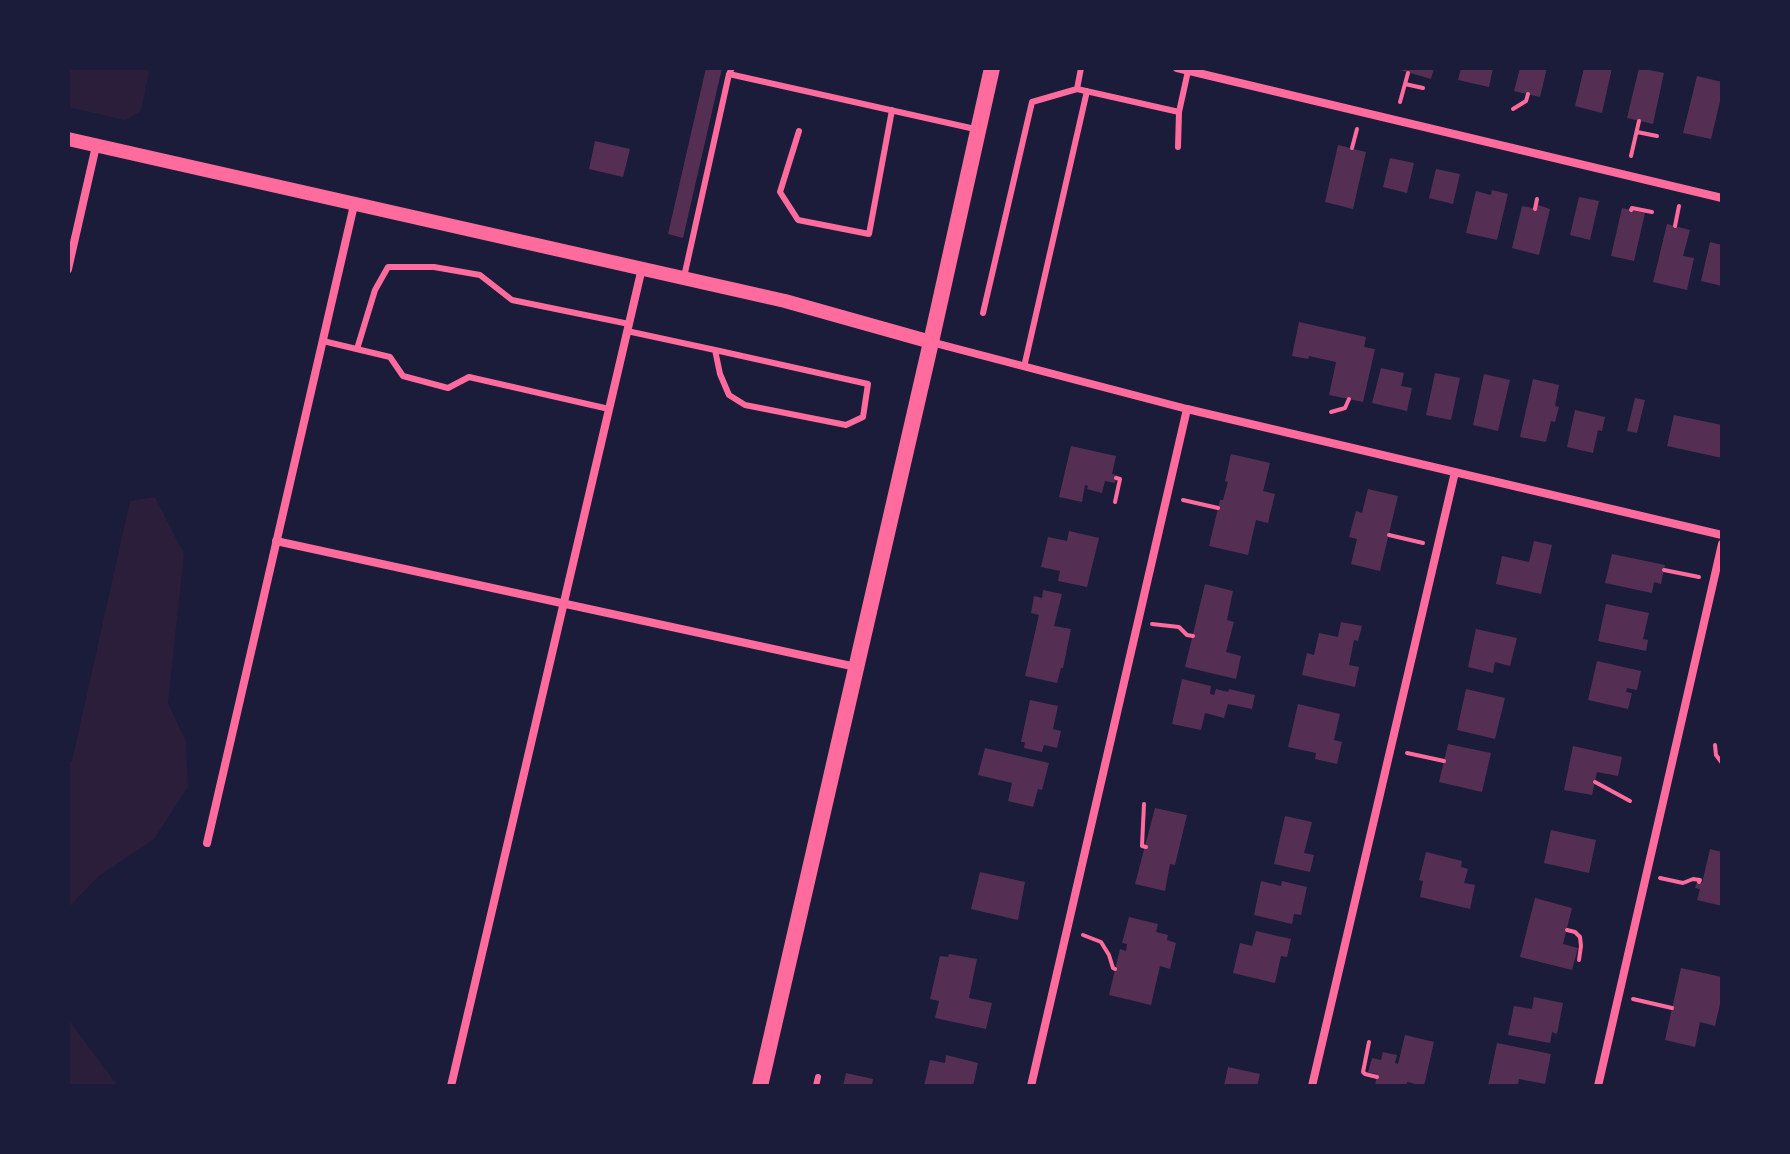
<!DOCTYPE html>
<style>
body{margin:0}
#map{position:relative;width:1790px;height:1154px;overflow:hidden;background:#1b1b3a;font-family:"IBM Plex Serif",serif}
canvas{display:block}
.frame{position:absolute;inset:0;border:70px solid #1b1b3a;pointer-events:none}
</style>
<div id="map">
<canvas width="1790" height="1154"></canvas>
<div class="frame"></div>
</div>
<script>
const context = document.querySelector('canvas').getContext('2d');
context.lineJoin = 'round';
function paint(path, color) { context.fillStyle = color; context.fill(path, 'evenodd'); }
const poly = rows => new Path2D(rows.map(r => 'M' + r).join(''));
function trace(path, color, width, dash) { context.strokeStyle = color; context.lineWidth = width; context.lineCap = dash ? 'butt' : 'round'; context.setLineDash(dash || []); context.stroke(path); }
const green = poly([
 [68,68,146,68,149,72,141,111,125,120,68,107],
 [155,497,184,554,168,703,186,741,188,787,154,839,99,876,68,908,68,763,72,761,130,501],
 [68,1019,118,1086,68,1086]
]);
const building = poly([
 [706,68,722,68,683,238,668,234],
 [1393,68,1434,68,1431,79],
 [1461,68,1493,68,1489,87,1458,80],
 [1520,68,1547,68,1540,97,1514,91],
 [1584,68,1612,68,1602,113,1575,106],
 [1639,68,1664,73,1653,124,1627,118],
 [1697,76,1722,82,1722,93,1711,139,1683,133],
 [595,141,630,149,623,177,589,169],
 [1338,145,1366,152,1353,209,1325,202],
 [1390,158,1414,163,1407,193,1383,187],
 [1436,169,1460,174,1453,204,1429,198],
 [1492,190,1508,194,1497,240,1466,233,1476,191,1491,195],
 [1579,197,1599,201,1590,240,1570,235],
 [1538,205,1550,209,1539,255,1512,248,1522,206,1537,209],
 [1622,208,1645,213,1634,261,1611,256],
 [1667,224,1690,230,1683,256,1694,258,1687,290,1653,282],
 [1710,242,1722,245,1722,286,1701,281],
 [1299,322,1366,337,1364,347,1375,349,1363,402,1329,395,1336,362,1309,356,1308,359,1292,356],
 [1381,368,1404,373,1401,386,1412,388,1407,411,1372,403],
 [1435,373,1460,378,1451,420,1426,415],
 [1484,374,1510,380,1498,431,1473,425],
 [1533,379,1559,385,1555,406,1559,407,1555,422,1551,421,1546,442,1520,437],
 [1635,398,1645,400,1637,433,1627,431],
 [1575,410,1605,417,1602,431,1598,430,1593,453,1567,447],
 [1674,415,1722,425,1722,458,1667,446],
 [1071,446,1116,456,1112,474,1117,475,1115,483,1105,481,1102,493,1087,489,1088,486,1085,485,1082,502,1059,497],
 [1231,454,1270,463,1263,491,1275,494,1268,523,1256,520,1248,555,1209,546,1220,500,1223,500,1228,482,1225,481],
 [1368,489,1398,496,1380,571,1351,564,1357,539,1349,537,1356,511,1362,513],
 [1069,531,1099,538,1087,587,1058,581,1060,571,1041,567,1048,537,1067,541],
 [1534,541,1552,545,1541,594,1496,584,1502,556,1529,562],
 [1612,554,1665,565,1661,584,1654,582,1652,593,1605,583],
 [1205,584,1233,591,1227,620,1234,622,1226,652,1241,656,1236,679,1185,667],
 [1043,590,1062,594,1054,626,1071,629,1063,668,1061,668,1057,683,1025,676,1039,615,1031,613,1034,596,1042,598],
 [1606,604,1649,613,1643,639,1648,640,1646,651,1598,641],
 [1341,622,1362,626,1358,641,1354,640,1349,665,1359,667,1355,687,1302,675,1307,653,1314,655,1319,633,1338,637],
 [1476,629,1517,638,1510,666,1495,662,1493,673,1468,667],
 [1597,661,1641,671,1637,690,1627,688,1626,692,1632,693,1628,709,1588,700],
 [1182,679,1211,686,1210,694,1214,695,1216,689,1228,692,1229,689,1255,695,1252,709,1228,704,1224,718,1205,713,1201,730,1172,724],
 [1466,689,1505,698,1495,739,1457,730],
 [1030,700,1058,706,1053,729,1061,731,1057,748,1044,745,1042,752,1024,748,1025,742,1021,742],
 [1298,704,1340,714,1334,740,1342,742,1337,764,1315,759,1316,753,1288,747],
 [1448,744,1491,753,1482,792,1439,782],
 [1573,746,1622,757,1618,776,1597,772,1592,795,1564,790],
 [985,748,1049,763,1042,790,1038,789,1033,807,1008,801,1012,783,978,775],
 [1155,808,1187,815,1175,865,1170,864,1165,891,1135,884],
 [1285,816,1312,822,1304,853,1314,855,1310,872,1274,864],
 [1551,830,1596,840,1589,873,1544,863],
 [1710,849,1722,852,1722,906,1697,900,1700,889,1695,888,1697,882,1702,883],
 [1426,852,1462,861,1461,867,1468,869,1464,883,1475,885,1470,909,1420,897,1423,881,1419,880],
 [980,872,1025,882,1018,920,971,909],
 [1261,881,1281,886,1282,881,1307,887,1301,915,1294,914,1292,924,1254,915],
 [1535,898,1572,908,1563,944,1578,948,1572,970,1520,957],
 [1129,917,1158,924,1156,932,1168,935,1167,940,1176,943,1170,969,1160,966,1151,1005,1109,995,1120,949,1126,951,1127,944,1122,943],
 [1256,931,1291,939,1287,957,1281,956,1275,983,1233,973,1240,943,1252,946],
 [949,954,977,959,969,998,992,1003,986,1029,935,1018,939,1001,930,999,940,956,948,957],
 [1681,968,1722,977,1722,995,1715,1026,1700,1022,1695,1047,1665,1040],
 [1534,997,1563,1003,1557,1034,1552,1032,1550,1043,1508,1035,1514,1006,1532,1009],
 [1405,1035,1434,1042,1424,1086,1407,1082,1406,1086,1375,1086,1377,1074,1368,1072,1372,1058,1381,1060,1383,1052,1397,1055,1395,1063,1398,1064],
 [1497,1043,1551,1054,1545,1084,1519,1079,1518,1086,1488,1086],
 [946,1055,978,1063,973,1086,924,1086,930,1060,945,1063],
 [1228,1067,1260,1074,1257,1086,1224,1086],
 [846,1073,873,1079,872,1086,843,1086]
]);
const path = poly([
 [1405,84,1423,88],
 [1400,102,1408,73],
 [1513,109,1526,101,1528,94],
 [1637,132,1657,136],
 [1352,148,1357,129],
 [1631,156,1639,121],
 [1535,209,1537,199],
 [1631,210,1632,208,1652,212],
 [1675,226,1679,206],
 [1331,412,1345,408,1349,399],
 [1183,500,1218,508],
 [1115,502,1120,479,1116,478],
 [1389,535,1423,543],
 [1664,570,1699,577],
 [1152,624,1179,627,1187,635,1193,636],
 [1715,745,1716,755,1722,763],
 [1407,753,1444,761],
 [1595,782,1630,801],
 [1144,804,1142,846,1146,847],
 [1660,878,1683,883,1693,879,1700,880,1699,882],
 [1567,930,1575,932,1580,937,1581,946,1579,960],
 [1083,935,1101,942,1109,955,1113,968,1115,969],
 [1633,999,1672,1008],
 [1369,1042,1363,1072,1365,1074,1377,1077]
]);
const service = poly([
 [729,74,975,129],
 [1077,89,1081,68],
 [799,131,780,192,798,220,869,234,892,110],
 [1178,147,1179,112,1188,71],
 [684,277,729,74,732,68],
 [983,313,1032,102,1077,89,1179,112],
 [627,331,715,350,868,384,863,417,846,425,745,405,729,395,720,374,715,350],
 [323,341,390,357,403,376,448,388,469,377,609,409],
 [357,349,375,290,388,267,434,267,480,275,512,300,629,324],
 [1024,367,1087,91],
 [816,1086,818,1077]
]);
const minor = poly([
 [1177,68,1722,198],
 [68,269,96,146],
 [931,342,1187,409,1722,535],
 [276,541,856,667],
 [207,843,354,205],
 [451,1086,642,268],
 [1031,1086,1187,409],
 [1312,1086,1455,472],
 [1598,1086,1722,544]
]);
const tertiary = poly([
 [68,139,785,301,931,342]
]);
const secondary = poly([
 [760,1086,931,342,992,68]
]);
paint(green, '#2a1e3b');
paint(building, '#542f53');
trace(path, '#ff6b9d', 4);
trace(service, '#ff6b9d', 6);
trace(minor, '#ff6b9d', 8);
trace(tertiary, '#ff6b9d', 14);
trace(secondary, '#ff6b9d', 16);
</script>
